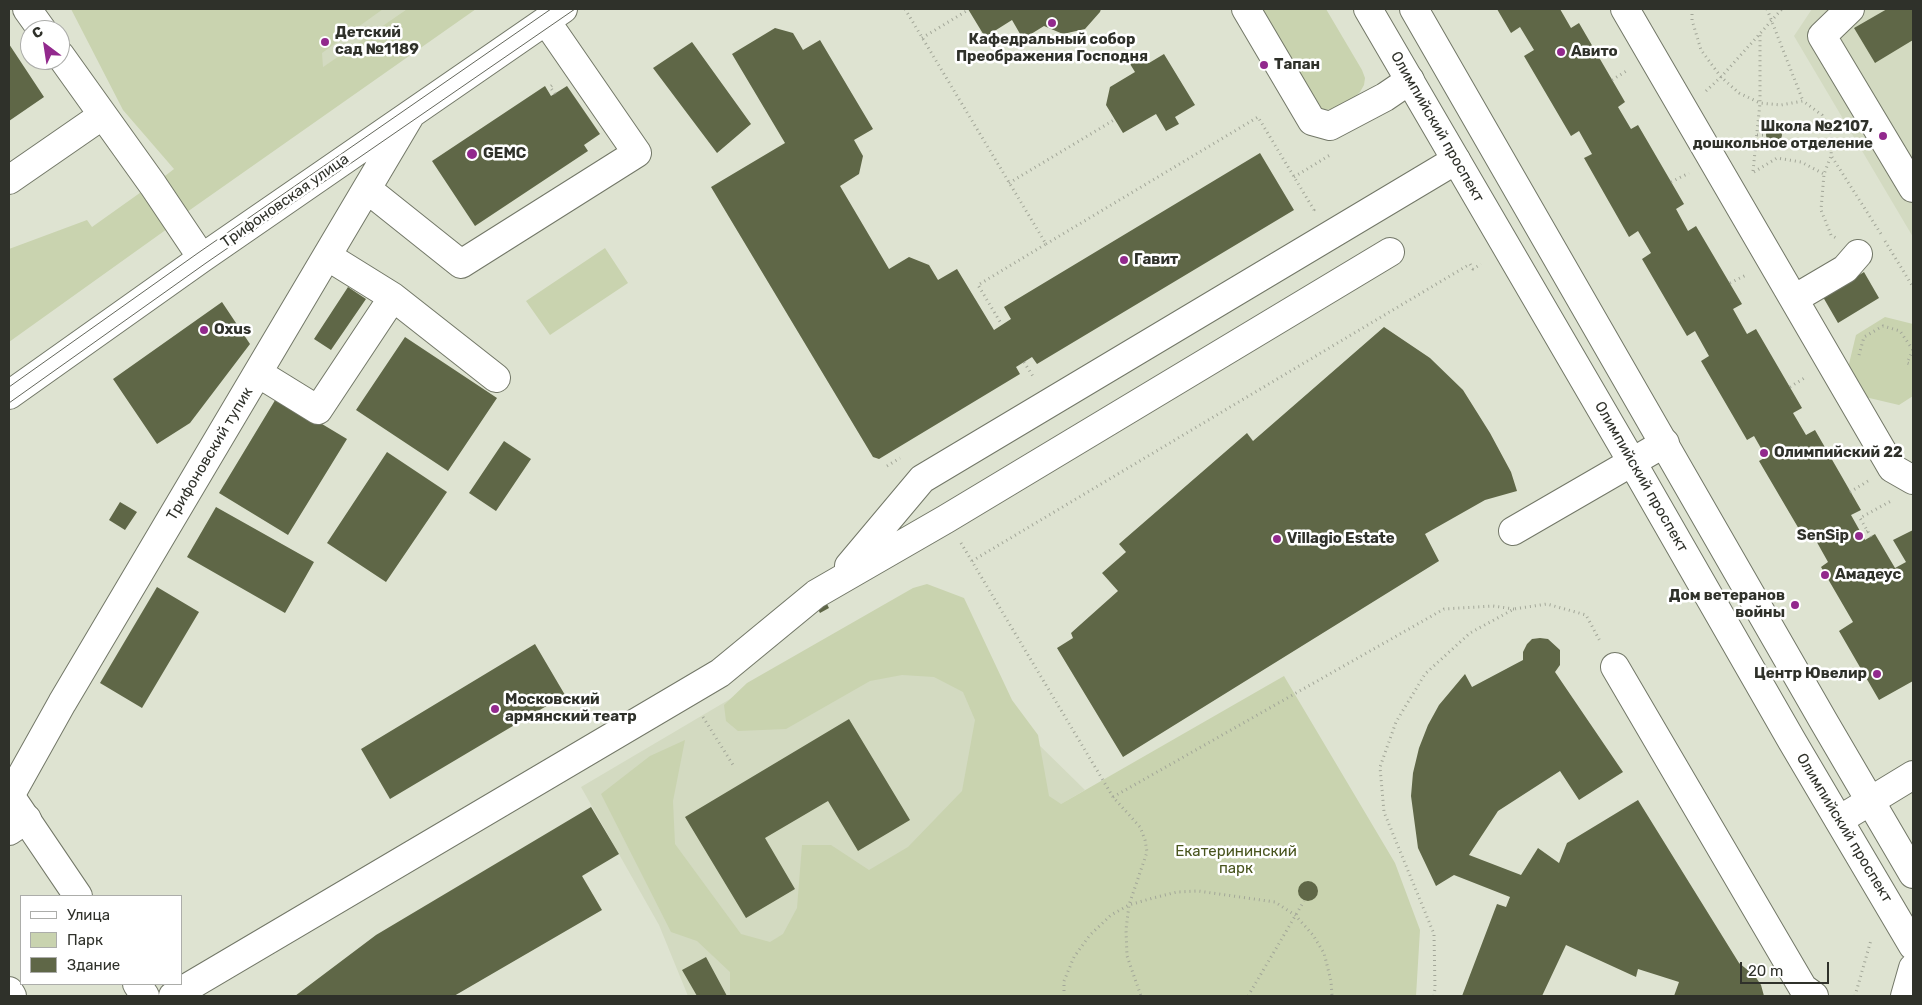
<!DOCTYPE html>
<meta charset="utf-8">
<style>
body{margin:0}
#map{position:relative;width:1922px;height:1005px;overflow:hidden;background:#dee3d1;font-family:Rubik,sans-serif}
canvas{display:block}
.frame{position:absolute;inset:0;border:10px solid #2f312a;pointer-events:none}
.legend{position:absolute;left:20px;top:895px;width:162px;height:90px;box-sizing:border-box;background:#fff;border:1px solid #acadaa;margin:0;padding:6px 9px;list-style:none;font-size:15px;color:#2f312a}
.legend li{display:flex;align-items:center;gap:10px;height:25px}
.legend b{width:25px;border:1px solid #acadaa}
.north{position:absolute;left:20px;top:20px;width:50px;height:50px;box-sizing:border-box;background:#fff;border:1px solid #acadaa;border-radius:50%;rotate:329deg;font-size:14px;font-weight:700;line-height:20px;text-align:center;color:#2f312a}
.north::after{content:'';display:block;margin:auto;width:18px;height:22px;background:#92298d;clip-path:polygon(50% 0,100% 100%,50% 72%,0 100%)}
.scale{position:absolute;left:1740px;top:962px;width:89px;height:22px;box-sizing:border-box;border:2px solid #2f312a;border-top:0;padding-left:6px;font-size:15px;line-height:18px;white-space:nowrap;color:#2f312a;-webkit-text-stroke:4px #fff;paint-order:stroke}
</style>
<div id="map">
<canvas width="1922" height="1005"></canvas>
<div class="frame"></div>
<ul class="legend">
<li><b style="height:6px;background:#fff"></b>Улица</li>
<li><b style="height:14px;background:#c9d3af"></b>Парк</li>
<li><b style="height:14px;background:#5f6747"></b>Здание</li>
</ul>
<div class="north">С</div>
<div class="scale">20 m</div>
</div>
<script>
const context = document.querySelector('canvas').getContext('2d');
context.lineJoin = 'round';
function paint(path, color) { context.fillStyle = color; context.fill(path, 'evenodd'); }
const poly = rows => new Path2D(rows.map(r => 'M' + r).join(''));
function trace(path, color, width, dash) { context.strokeStyle = color; context.lineWidth = width; context.lineCap = dash ? 'butt' : 'round'; context.setLineDash(dash || []); context.stroke(path); }
function drawText(font, color, halo, rows, align = 'center') {
  context.font = font + ' Rubik,sans-serif'; context.lineWidth = 5; context.setLineDash([]); context.textBaseline = 'middle'; context.strokeStyle = halo; context.fillStyle = color; for (const [text, x, y, turn = 0] of rows) {
    context.save(); context.translate(x, y); context.rotate((+turn || 0) * Math.PI / 180); context.textAlign = isNaN(turn) ? turn : align; if (halo) context.strokeText(text, 0, 0); context.fillText(text, 0, 0); context.restore();
  }
}
const built = poly([
 [268,9,407,9,312,75],
 [1812,9,1913,9,1913,237,1794,36],
 [847,630,981,688,1085,790,734,996,688,996,659,925,581,787]
]);
const green = poly([
 [71,9,383,9,322,53,323,67,407,9,476,9,187,212,161,179,174,169,123,110],
 [1254,9,1326,9,1362,70,1365,78,1364,85,1360,92,1355,97,1334,109,1318,110],
 [144,190,167,229,9,342,9,249,87,220,92,227],
 [605,248,628,283,550,335,526,301],
 [1885,317,1913,324,1913,396,1899,405,1865,397,1848,368,1856,335],
 [927,584,964,598,1012,700,1038,735,1049,796,1061,804,1284,676,1395,863,1420,930,1416,996,730,996,730,972,697,941,671,932,601,794,650,756,685,740,673,801,675,844,741,934,770,942,783,934,797,908,802,845,831,845,869,870,908,847,962,791,975,720,963,692,934,677,902,675,870,681,786,729,738,731,726,721,724,705,747,683,913,588]
]);
const building = poly([
 [968,9,1101,9,1100,12,1085,29,1063,34,1044,26,1023,39,1012,20,985,37],
 [1497,9,1560,9,1571,28,1579,23,1625,102,1618,107,1631,129,1638,125,1684,204,1676,209,1688,231,1696,226,1742,304,1733,309,1747,334,1756,329,1802,408,1793,413,1806,435,1815,430,1861,510,1851,515,1865,540,1875,534,1895,568,1906,562,1893,540,1913,530,1913,681,1879,700,1839,631,1853,622,1821,567,1828,562,1814,537,1806,541,1759,461,1766,457,1754,436,1747,440,1701,361,1709,356,1695,331,1687,336,1642,259,1651,253,1638,231,1629,237,1584,158,1592,154,1579,131,1571,136,1524,56,1534,50,1520,27,1511,33],
 [1887,9,1913,9,1913,40,1875,63,1854,28],
 [775,28,793,33,803,50,820,40,873,129,854,140,863,156,859,174,840,186,889,269,909,257,929,265,938,280,957,269,994,330,1011,319,1004,307,1260,153,1294,210,1037,364,1032,357,1016,367,1020,374,879,459,873,457,711,187,785,143,732,54],
 [692,42,751,124,717,153,653,68],
 [9,44,44,97,9,121],
 [1141,51,1149,63,1164,54,1195,105,1175,117,1179,124,1166,131,1156,114,1123,133,1106,105,1110,87,1135,72,1127,59],
 [545,86,551,96,567,86,600,134,584,145,588,151,475,226,432,161],
 '1766 135a8 8 0 1 1 16 0a8 8 0 1 1-16 0Z',
 [1864,272,1879,298,1838,323,1823,297],
 [348,287,366,299,331,350,314,339],
 [222,302,250,344,190,423,157,444,113,379],
 [1384,327,1430,358,1463,390,1490,433,1511,472,1517,491,1485,500,1425,534,1439,561,1123,757,1057,648,1073,638,1071,633,1118,591,1102,573,1126,552,1119,544,1247,433,1253,441],
 [405,337,497,398,448,471,356,410],
 [277,397,347,439,288,535,219,493],
 [504,441,531,459,496,511,469,493],
 [387,452,447,492,386,582,327,543],
 [120,502,137,512,125,530,109,520],
 [216,507,314,562,285,613,187,557],
 [157,587,199,612,142,708,100,683],
 [824,598,829,608,820,613,815,604],
 [1540,638,1548,639,1560,650,1560,665,1555,672,1623,772,1579,800,1560,771,1498,811,1469,855,1521,875,1538,848,1559,863,1567,843,1638,800,1739,963,1755,976,1761,985,1764,996,1674,996,1679,982,1638,969,1636,977,1566,945,1542,996,1462,996,1497,904,1506,907,1510,897,1454,875,1436,886,1418,848,1411,796,1413,773,1419,748,1428,725,1439,705,1465,674,1472,687,1523,660,1523,652,1527,644,1532,639],
 [535,644,565,695,390,799,361,749],
 [849,719,910,820,858,851,828,801,765,838,795,889,746,918,685,817],
 [591,807,619,854,582,876,602,910,454,996,295,996,376,935],
 '1298 891a10 10 0 1 1 20 0a10 10 0 1 1-20 0Z',
 [706,957,727,996,697,996,682,970]
]);
const path = poly([
 [905,9,1046,244,978,285,1002,325],
 [1692,9,1692,20,1701,50,1721,77,1739,93,1760,103,1781,105,1803,101,1822,115,1832,135,1831,156,1824,174,1821,210,1831,235,1836,238],
 [1767,9,1803,101],
 [922,38,968,10],
 [1612,80,1628,70],
 [1706,91,1721,77,1782,9],
 [555,94,550,87,555,83],
 [1757,135,1766,135],
 [1832,157,1881,234],
 [1753,171,1760,103,1760,34],
 [1754,172,1777,158,1801,162,1824,174],
 [1294,177,1330,155],
 [1671,182,1689,173],
 [1009,183,1114,120],
 [1885,241,1913,287],
 [1046,244,1258,117,1314,210,1313,211],
 [1730,283,1746,275],
 [1913,350,1907,363,1913,365],
 [1859,355,1864,337,1883,326,1900,331,1913,350],
 [1024,362,1034,378],
 [1790,387,1806,377],
 [887,466,900,458],
 [1850,492,1868,481],
 [1863,535,1868,531],
 [1871,537,1860,518,1891,501],
 [961,543,1113,797,1140,827,1145,840,1147,852,1129,905,1126,930,1127,956,1141,996],
 [972,561,1470,264,1473,269,1481,264],
 [703,717,733,765],
 [1113,797,1444,609,1493,606,1514,609],
 [1064,996,1064,981,1074,957,1090,935,1111,915,1129,905,1153,898,1177,892,1198,891,1275,902,1295,915,1313,935,1324,953,1331,981,1332,996],
 [1248,996,1304,901],
 [1434,996,1435,988,1434,934,1384,812,1380,767,1396,722,1425,674,1470,633,1514,609,1547,604,1586,615,1601,643],
 [1855,996,1871,940]
]);
const minor = poly([
 [27,9,42,30],
 [1246,9,1312,121,1330,126,1385,97,1410,80],
 [1625,9,1892,468,1913,480],
 [1850,9,1822,36,1913,188],
 [60,55,153,185,202,258],
 [9,180,103,115],
 [367,189,461,264,637,153,546,21],
 [393,297,496,378],
 [1794,299,1845,269,1858,254],
 [258,373,318,410,393,297,327,256],
 [9,395,202,258,563,9],
 [1513,531,1665,443],
 [849,566,922,479,1456,160],
 [1615,667,1803,988,1814,996],
 [10,796,62,703,411,114],
 [1839,820,1913,775],
 [9,831,27,819],
 [9,991,12,996],
 [173,996,720,673,816,594,946,519,1390,252],
 [1905,996,1913,968]
]);
const major = poly([
 [1368,9,1632,462,1792,741,1913,946],
 [1414,9,1824,722,1913,874],
 [9,794,78,896],
 [137,984,145,996]
]);
const tram = poly([
 [9,387,198,253,551,9],
 [9,403,206,263,575,9]
]);
const markers = [
 [1052,23,5,"#92298d"],
 [325,42,5,"#92298d"],
 [1561,52,5,"#92298d"],
 [1264,65,5,"#92298d"],
 [1883,136,5,"#92298d"],
 [472,154,6,"#92298d"],
 [1124,260,5,"#92298d"],
 [204,330,5,"#92298d"],
 [1764,453,5,"#92298d"],
 [1859,536,5,"#92298d"],
 [1277,539,5,"#92298d"],
 [1825,575,5,"#92298d"],
 [1795,605,5,"#92298d"],
 [1877,674,5,"#92298d"],
 [495,709,5,"#92298d"]
];
const poiNames = [
 ["Детский",335,33],
 ["сад №1189",335,50],
 ["Кафедральный собор",1052,40,"center"],
 ["Преображения Господня",1052,57,"center"],
 ["Авито",1571,52],
 ["Тапан",1274,65],
 ["Школа №2107,",1873,127,"right"],
 ["дошкольное отделение",1873,144,"right"],
 ["GEMC",483,154],
 ["Гавит",1134,260],
 ["Oxus",214,330],
 ["Олимпийский 22",1774,453],
 ["SenSip",1849,536,"right"],
 ["Villagio Estate",1287,539],
 ["Амадеус",1835,575],
 ["Дом ветеранов",1785,596,"right"],
 ["войны",1785,613,"right"],
 ["Центр Ювелир",1867,674,"right"],
 ["Московский",505,700],
 ["армянский театр",505,717]
];
const streetNames = [
 ["Олимпийский проспект",1437,127,60],
 ["Трифоновская улица",285,201,-35],
 ["Трифоновский тупик",210,454,-59],
 ["Олимпийский проспект",1641,477,60],
 ["Олимпийский проспект",1844,828,59]
];
const parkNames = [
 ["Екатерининский",1236,852],
 ["парк",1236,869]
];
paint(built, '#d3dac1');
paint(green, '#c9d3af');
paint(building, '#5f6747');
trace(minor, '#727767', 30);
trace(major, '#727767', 30);
trace(path, '#a2a698', 3, [1, 4]);
trace(minor, '#fff', 28);
trace(major, '#fff', 28);
trace(tram, '#64675c', 1);
for (const [x, y, r, color] of markers) { const dot = new Path2D(); dot.arc(x, y, r, 0, 2 * Math.PI); context.fillStyle = color; context.fill(dot); trace(dot, '#fff', 2); }
drawText('bold 15px', '#2f312a', '#fff', poiNames, 'left');
drawText('15px', '#2f312a', '#fff', streetNames);
drawText('15px', '#48541d', '#fff', parkNames);
</script>
